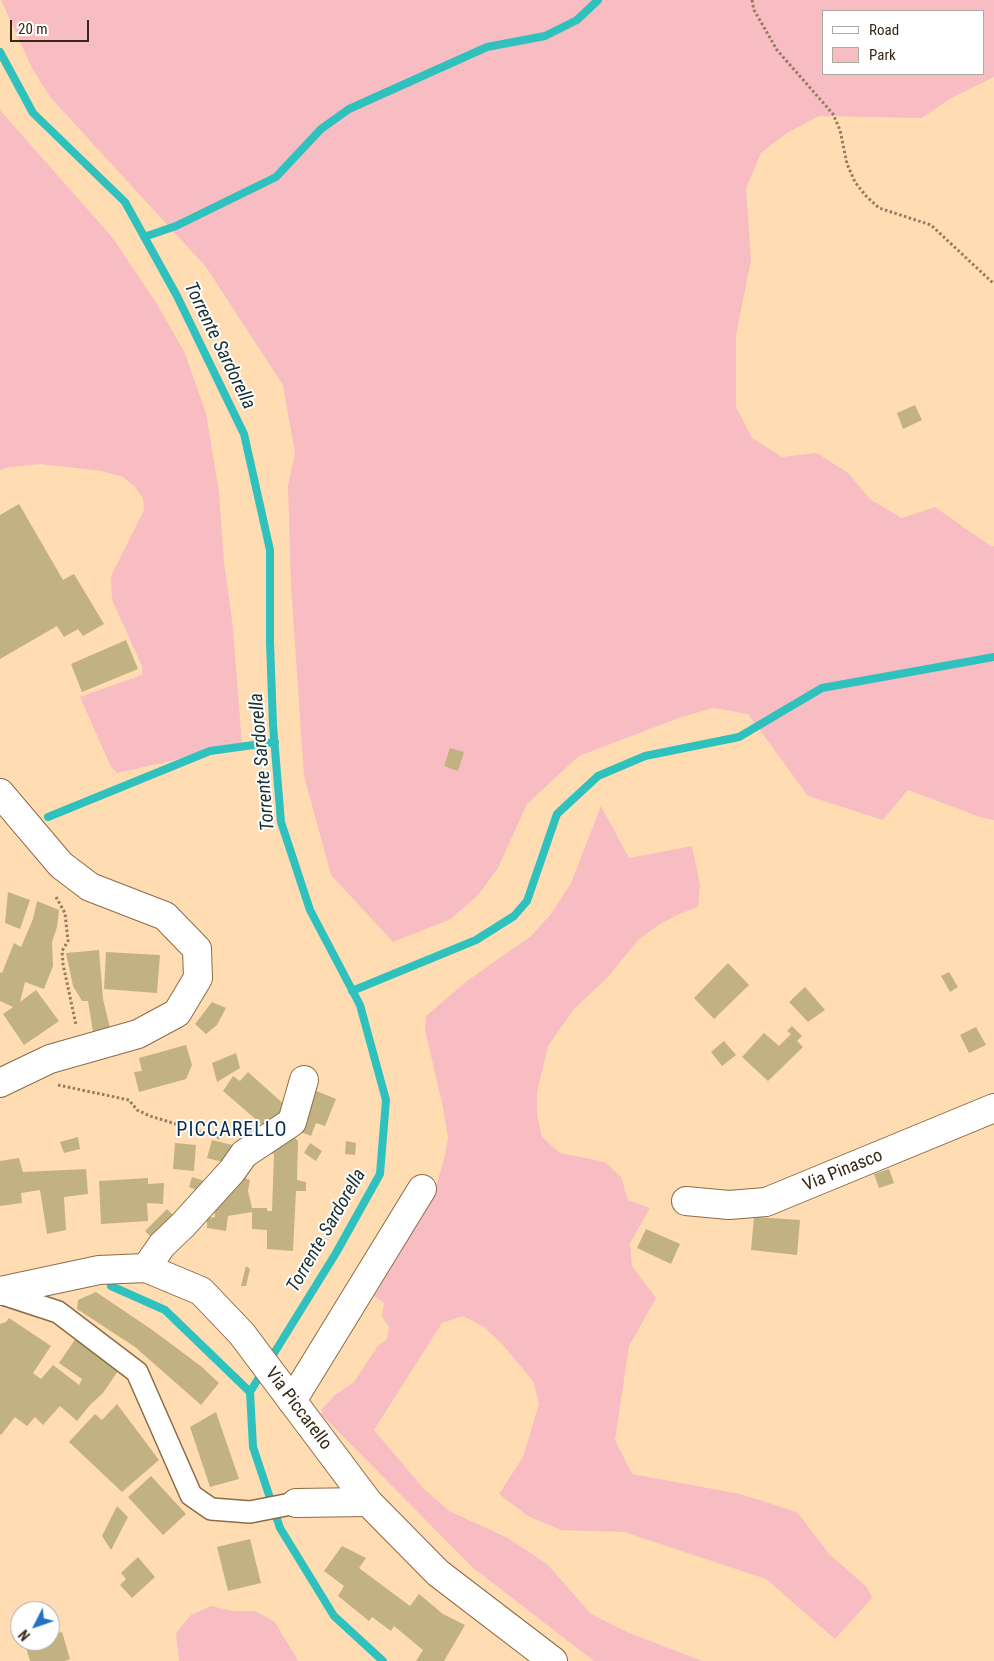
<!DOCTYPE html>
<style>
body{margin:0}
#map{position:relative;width:994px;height:1661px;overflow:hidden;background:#ffdcb2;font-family:"Roboto Condensed",sans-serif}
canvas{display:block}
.legend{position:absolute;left:822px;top:10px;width:162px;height:65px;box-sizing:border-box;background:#fff;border:1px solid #aea9a2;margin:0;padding:6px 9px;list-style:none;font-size:15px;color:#352817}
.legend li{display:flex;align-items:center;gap:10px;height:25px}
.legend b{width:25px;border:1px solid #aea9a2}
.north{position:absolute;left:10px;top:1601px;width:50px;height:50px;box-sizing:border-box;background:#fff;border:1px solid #aea9a2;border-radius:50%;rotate:229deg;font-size:14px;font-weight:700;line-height:20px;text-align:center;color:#352817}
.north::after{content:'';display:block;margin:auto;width:18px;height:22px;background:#2373c2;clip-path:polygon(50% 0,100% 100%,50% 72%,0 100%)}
.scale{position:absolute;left:10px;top:20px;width:79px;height:22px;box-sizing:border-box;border:2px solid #352817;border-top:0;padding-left:6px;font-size:15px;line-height:18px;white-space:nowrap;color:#352817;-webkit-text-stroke:4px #fff;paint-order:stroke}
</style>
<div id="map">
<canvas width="994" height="1661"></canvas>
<ul class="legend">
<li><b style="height:6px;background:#fff"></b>Road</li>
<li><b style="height:14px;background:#f7bdc2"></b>Park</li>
</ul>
<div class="north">N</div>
<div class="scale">20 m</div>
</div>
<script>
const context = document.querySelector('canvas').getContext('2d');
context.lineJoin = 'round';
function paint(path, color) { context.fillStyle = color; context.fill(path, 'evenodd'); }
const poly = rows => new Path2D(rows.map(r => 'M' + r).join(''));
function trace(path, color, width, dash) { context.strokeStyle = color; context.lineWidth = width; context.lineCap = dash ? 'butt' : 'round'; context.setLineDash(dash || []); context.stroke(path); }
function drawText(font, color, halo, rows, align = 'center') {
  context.font = font + ' "Roboto Condensed",sans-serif'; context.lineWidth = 4; context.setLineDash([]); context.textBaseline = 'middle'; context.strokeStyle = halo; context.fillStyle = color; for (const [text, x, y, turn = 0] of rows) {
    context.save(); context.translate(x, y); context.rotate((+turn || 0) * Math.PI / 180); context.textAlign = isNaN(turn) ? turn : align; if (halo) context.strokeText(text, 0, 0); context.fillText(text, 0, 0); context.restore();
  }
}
const green = poly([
 [1,0,994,0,994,77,951,98,922,118,819,116,787,133,761,153,746,188,751,260,736,335,736,407,752,438,782,457,817,453,848,473,871,500,902,518,935,507,992,547,994,546,994,820,980,817,908,790,883,820,808,796,748,714,713,708,679,718,579,756,527,804,498,868,478,895,451,919,393,942,331,875,304,776,291,586,288,486,295,453,283,385,206,267,50,97,32,68],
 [823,11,983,11,983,74,823,74],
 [0,110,112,237,155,301,184,351,206,413,219,492,224,562,233,628,242,745,117,773,111,767,80,697,142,675,142,666,112,600,111,576,144,510,143,499,136,488,123,477,102,471,40,464,9,467,0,470],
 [601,806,629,858,692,846,700,885,698,907,677,915,657,926,638,940,608,977,574,1009,548,1046,537,1092,537,1115,542,1137,560,1153,605,1162,621,1177,628,1200,650,1208,630,1243,632,1266,656,1298,629,1346,615,1440,632,1474,740,1494,797,1512,830,1555,867,1587,872,1598,835,1639,766,1579,624,1532,561,1530,528,1516,499,1494,523,1457,539,1404,533,1381,502,1344,484,1327,463,1316,442,1323,374,1430,423,1488,449,1511,508,1538,547,1564,591,1614,627,1632,702,1661,594,1661,472,1567,322,1415,322,1409,335,1395,354,1382,378,1346,387,1339,389,1327,382,1317,384,1303,374,1296,432,1200,445,1155,448,1138,443,1107,425,1030,426,1016,467,981,531,936,551,914,571,883],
 [211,1606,233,1611,255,1611,275,1622,298,1661,179,1661,176,1633,191,1615]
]);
const stream = poly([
 [0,52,33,113,125,202,177,296,244,434,270,550,270,642,273,725,281,822,310,910,360,1005,386,1100,380,1174,336,1253,250,1392,253,1447,280,1528,334,1616,383,1661],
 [144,237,176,226,276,177,321,129,349,109,487,47,545,36,577,20,598,0],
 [48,817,210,751,275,742],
 [352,991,476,940,514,916,527,901,557,814,598,776,645,756,739,737,822,688,994,657],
 [111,1286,165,1310,250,1392]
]);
const building = poly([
 [915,405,922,420,903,429,897,413],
 [19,504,63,580,74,574,104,624,83,636,78,629,64,637,57,626,0,659,0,515],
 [126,640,138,669,82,692,71,664],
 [450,748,464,752,458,771,444,766],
 [8,892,30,900,20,929,5,923],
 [37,901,59,910,57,927,52,942,53,966,44,989,25,982,20,1002,36,990,59,1021,24,1045,3,1014,13,1007,0,1001,0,972,2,973,14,943,21,947,33,919],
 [99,950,103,999,110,1028,93,1032,88,1001,82,1001,73,986,66,953],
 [106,952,160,955,157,993,104,989],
 [728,963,749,985,714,1019,694,998],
 [949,972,958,987,950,992,941,976],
 [805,987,825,1010,808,1022,789,1002],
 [212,1002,226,1008,217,1025,206,1034,195,1024],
 [792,1026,802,1036,797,1041,803,1047,768,1081,742,1057,764,1033,779,1046,791,1034,787,1031],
 [976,1027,986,1045,969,1053,960,1035],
 [724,1041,736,1055,722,1066,711,1052],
 [186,1045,192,1065,186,1079,139,1092,134,1072,142,1071,139,1058],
 [236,1053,240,1068,217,1082,212,1063],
 [248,1072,287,1107,267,1129,223,1091,233,1076,240,1081],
 [314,1090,336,1099,325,1126,316,1123,311,1136,298,1131],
 [78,1137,80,1149,64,1153,60,1142],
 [294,1137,298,1141,297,1180,306,1182,306,1191,296,1191,293,1251,267,1249,267,1230,252,1229,252,1212,228,1216,226,1231,207,1228,207,1218,215,1217,213,1198,240,1176,250,1180,248,1191,252,1208,267,1208,267,1211,272,1211,274,1154,265,1153],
 [212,1140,236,1146,231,1164,207,1158],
 [346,1141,356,1143,355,1155,345,1154],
 [175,1143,196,1145,194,1171,173,1169],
 [310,1143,322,1151,316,1161,304,1153],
 [19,1158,23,1172,86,1169,88,1194,64,1197,66,1230,47,1234,40,1190,21,1193,22,1203,0,1206,0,1161],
 [889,1169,894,1183,879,1188,874,1174],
 [192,1177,208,1182,205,1193,189,1187],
 [148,1178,148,1184,164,1183,163,1204,147,1203,148,1221,101,1224,99,1181],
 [167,1209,179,1221,156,1242,145,1231],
 [754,1217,800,1220,797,1255,751,1250],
 [646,1229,680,1244,671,1264,637,1248],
 [246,1266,250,1269,246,1286,241,1286],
 [96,1292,151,1329,202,1367,219,1383,201,1405,135,1347,77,1309,78,1300],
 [9,1318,51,1346,33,1373,41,1379,53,1365,79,1385,82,1379,59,1363,76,1338,120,1368,103,1393,90,1405,77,1421,60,1406,43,1425,35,1417,27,1426,15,1417,1,1435,0,1434,0,1324,6,1322],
 [117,1404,159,1460,122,1492,69,1442,95,1414,102,1420],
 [216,1412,239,1479,210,1487,190,1427],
 [151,1476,186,1514,163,1535,128,1497],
 [117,1506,128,1517,111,1550,102,1536],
 [250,1539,261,1583,228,1591,217,1547],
 [342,1546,366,1558,359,1568,410,1606,419,1594,443,1614,465,1625,444,1661,416,1661,423,1650,394,1626,391,1631,372,1617,369,1621,338,1596,344,1586,324,1571],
 [138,1557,155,1577,132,1598,120,1585,126,1579,121,1573],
 [54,1617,58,1633,62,1632,70,1659,65,1661,30,1661,24,1641,50,1641,50,1618]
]);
const path = poly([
 [752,0,754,10,777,50,833,114,840,130,847,164,855,182,866,196,879,208,931,225,994,284],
 [56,897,65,913,68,941,62,951,63,964,76,1025],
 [58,1085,129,1100,137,1110,150,1116,221,1138]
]);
const pedestrian = poly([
 [0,1293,58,1312,137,1372,191,1495,211,1509,250,1512,296,1503]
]);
const minor = poly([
 [686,1201,729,1205,766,1202,994,1108],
 [146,1268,162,1245,183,1225,232,1171,244,1154,292,1122,304,1080],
 [292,1401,422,1189],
 [296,1503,368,1502]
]);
const secondary = poly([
 [0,793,61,865,90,887,165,916,197,949,198,978,177,1013,138,1034,50,1059,0,1083],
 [0,1291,99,1270,146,1268,201,1291,242,1334,368,1502,438,1573,553,1661]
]);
const streetNames = [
 ["Via Pinasco",843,1171,-22],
 ["Via Piccarello",298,1409,53]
];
const waterNames = [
 ["Torrente Sardorella",219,346,64],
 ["Torrente Sardorella",263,762,-95],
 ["Torrente Sardorella",327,1231,-60]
];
const quarterNames = [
 ["PICCARELLO",232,1131]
];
paint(green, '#f7bdc2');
trace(stream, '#2fc1bd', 8);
paint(building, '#c2b282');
trace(pedestrian, '#8b6c46', 24);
trace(minor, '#8b6c46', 30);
trace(secondary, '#8b6c46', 30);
trace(path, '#937c5f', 3, [2.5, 2.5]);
trace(pedestrian, '#fff', 21);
trace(minor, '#fff', 28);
trace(secondary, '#fff', 28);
drawText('18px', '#352817', '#fff', streetNames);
drawText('italic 19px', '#193130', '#fff', waterNames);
context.letterSpacing = '1px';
drawText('20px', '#072e53', '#fff', quarterNames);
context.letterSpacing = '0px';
</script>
